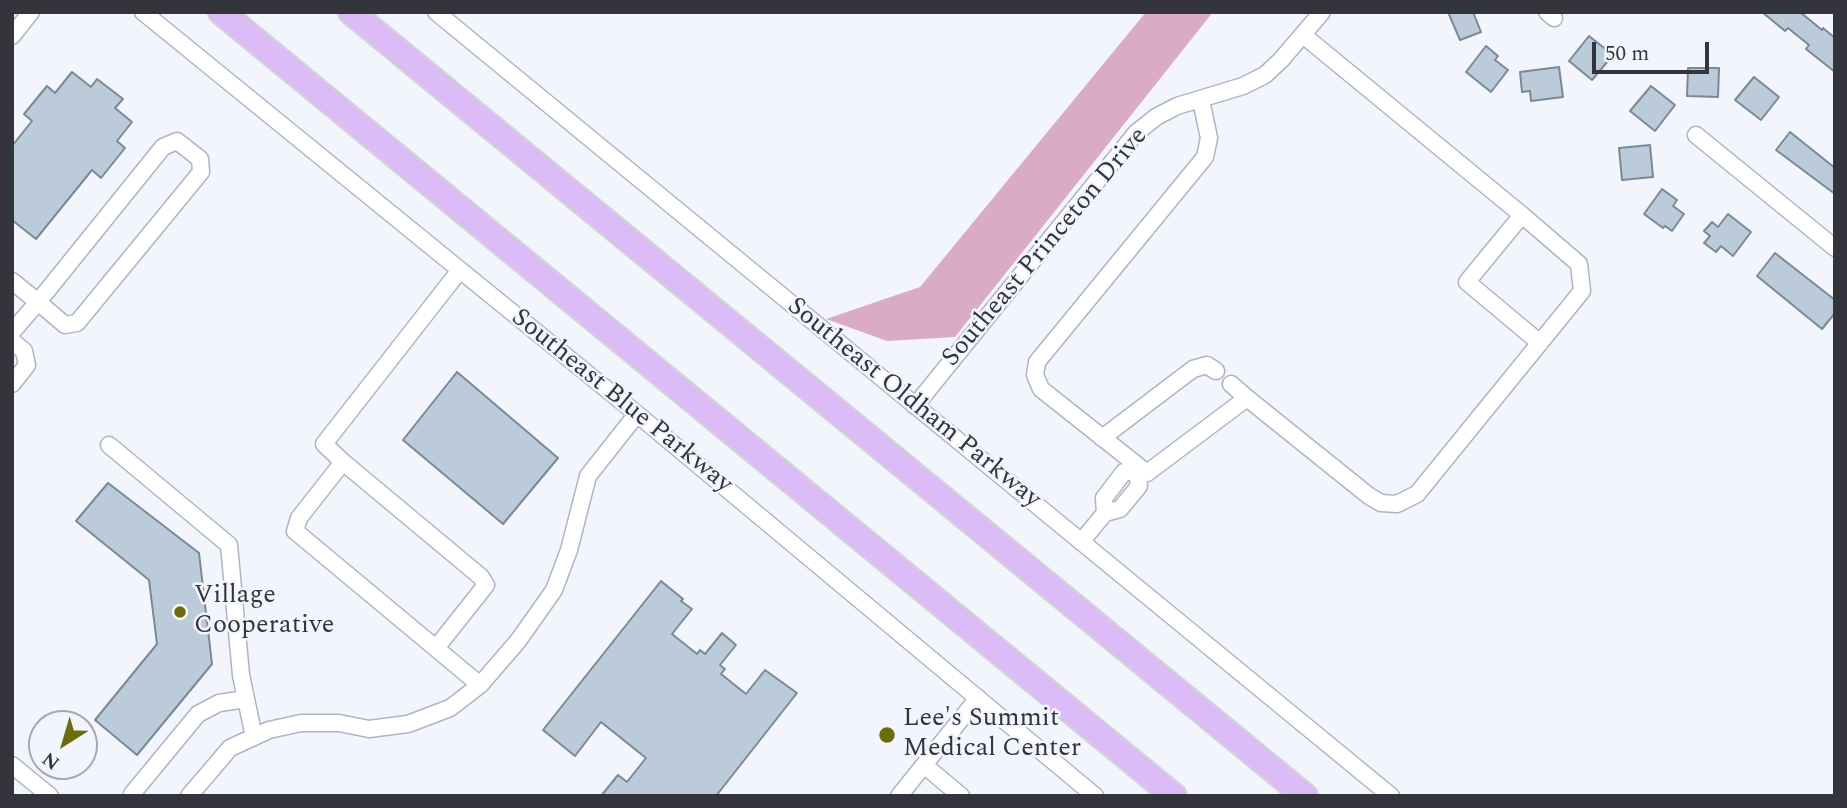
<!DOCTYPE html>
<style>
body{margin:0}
#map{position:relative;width:1847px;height:808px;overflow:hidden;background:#f3f5fd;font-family:Spectral,serif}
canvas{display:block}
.frame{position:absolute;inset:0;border:14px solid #34353c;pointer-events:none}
.north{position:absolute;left:28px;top:710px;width:70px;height:70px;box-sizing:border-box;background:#f3f5fd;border:2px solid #a7a8b0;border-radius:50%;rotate:217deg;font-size:19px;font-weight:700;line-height:28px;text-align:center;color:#34353c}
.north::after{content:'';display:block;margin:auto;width:24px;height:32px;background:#6c6c0b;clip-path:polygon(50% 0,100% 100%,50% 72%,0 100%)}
.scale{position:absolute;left:1592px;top:42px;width:117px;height:32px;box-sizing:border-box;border:4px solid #34353c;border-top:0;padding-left:9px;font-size:21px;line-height:24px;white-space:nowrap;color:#34353c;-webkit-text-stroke:5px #f3f5fd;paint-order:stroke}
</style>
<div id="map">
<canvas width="1847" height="808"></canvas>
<div class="frame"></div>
<div class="north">N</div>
<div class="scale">50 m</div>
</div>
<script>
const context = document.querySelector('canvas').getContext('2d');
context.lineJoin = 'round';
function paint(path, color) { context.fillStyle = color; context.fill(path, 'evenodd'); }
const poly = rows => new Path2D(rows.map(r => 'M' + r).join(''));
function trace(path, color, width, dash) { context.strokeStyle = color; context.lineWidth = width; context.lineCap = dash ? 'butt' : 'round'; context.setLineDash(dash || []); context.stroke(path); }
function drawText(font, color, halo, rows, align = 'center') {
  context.font = font + ' Spectral,serif'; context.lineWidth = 5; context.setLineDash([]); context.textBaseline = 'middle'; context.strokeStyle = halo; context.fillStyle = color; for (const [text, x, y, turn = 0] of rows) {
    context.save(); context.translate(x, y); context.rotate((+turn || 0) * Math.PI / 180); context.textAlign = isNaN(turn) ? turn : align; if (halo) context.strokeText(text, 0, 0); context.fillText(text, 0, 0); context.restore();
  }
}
const forest = poly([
 [1146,12,1213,12,955,337,887,341,826,319,920,287]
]);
const building = poly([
 [1448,12,1473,12,1481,32,1460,40,1448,12],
 [1762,12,1800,12,1822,30,1823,28,1835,38,1835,72,1806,49,1809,45,1788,28,1785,31,1762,12],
 [1589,36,1613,55,1592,80,1569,61,1589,36],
 [1486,46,1498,56,1495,60,1508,70,1491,92,1466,72,1486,46],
 [1559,67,1563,97,1531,101,1530,91,1522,92,1520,72,1559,67],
 [1688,68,1719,68,1718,97,1687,96,1688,68],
 [72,72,91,87,97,79,123,99,115,108,132,122,117,141,125,148,101,178,92,170,36,239,12,220,12,146,32,121,24,114,47,86,55,93,72,72],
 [1754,77,1779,97,1761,120,1735,100,1754,77],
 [1651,86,1675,105,1655,131,1630,111,1651,86],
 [1790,132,1835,168,1835,194,1776,150,1790,132],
 [1650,145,1653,177,1622,180,1619,148,1650,145],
 [1662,189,1677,200,1673,206,1684,214,1672,231,1665,226,1663,228,1644,214,1662,189],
 [1728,214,1751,232,1733,256,1721,246,1716,252,1704,243,1710,236,1704,231,1712,222,1718,227,1728,214],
 [1775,253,1835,300,1835,313,1822,329,1757,276,1775,253],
 [457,372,558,458,503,524,403,440,457,372],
 [108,483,199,553,212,664,137,755,95,720,157,644,149,580,76,521,108,483],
 [661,581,683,599,681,601,692,609,672,634,697,654,700,650,705,654,722,633,736,645,720,665,725,669,721,674,746,694,765,670,797,693,716,796,601,796,618,775,627,782,646,758,601,722,575,756,543,730,661,581]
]);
const minor = poly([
 [143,12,637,414,1095,796],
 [436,12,1391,796],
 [1547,12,1554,18],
 [12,36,31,12],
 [1201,100,1209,138,1205,157,1037,362,1035,375,1041,389,1147,473,1247,398,1369,496,1381,503,1397,504,1417,494,1582,291,1579,264,1522,215,1303,35],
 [1696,135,1835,248],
 [1522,215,1467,282,1540,343],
 [460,270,324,444,343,462,299,518,295,531,480,685],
 [12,281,38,302,65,325,77,323,201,172,200,159,177,141,163,147,38,302,12,332],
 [12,341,24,351,27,365,12,384],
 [1231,384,1247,398],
 [915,406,1136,133,1156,117,1177,106,1243,86,1265,75,1281,60,1322,12],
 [1102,438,1193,369,1207,365,1216,371],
 [109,445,229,545,241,675,254,737],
 [343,462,481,577,486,585,436,648],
 [1137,472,1139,486,1120,509,1105,513,1104,498,1124,472,1137,472,1140,469],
 [1081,542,1105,513],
 [12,765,50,796],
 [924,765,961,796],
 [134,796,132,794,198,714,219,703,246,699],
 [189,796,230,748,269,730,301,723,339,723,369,729,408,724,450,708,480,685,518,641,554,590,569,550,588,476,637,414],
 [899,796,978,698]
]);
const highway = poly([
 [221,12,1174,796],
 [351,12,1305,796]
]);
const markers = [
 [180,612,7,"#6c6c0b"],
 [887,735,9,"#6c6c0b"]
];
const streetNames = [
 ["Southeast Princeton Drive",1046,248,-50],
 ["Southeast Blue Parkway",621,402,39],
 ["Southeast Oldham Parkway",913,404,39]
];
const poiNames = [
 ["Village",194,597],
 ["Cooperative",194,627],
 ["Lee's Summit",903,720],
 ["Medical Center",903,750]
];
paint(forest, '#d9abc6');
paint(building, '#bbcbd9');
trace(building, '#7a8996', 2);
trace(minor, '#afb3c5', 19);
trace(highway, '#d2d3d4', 28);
trace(minor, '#fff', 16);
trace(highway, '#dcbcf7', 24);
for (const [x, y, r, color] of markers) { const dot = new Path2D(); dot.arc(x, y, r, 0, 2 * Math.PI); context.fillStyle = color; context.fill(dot); trace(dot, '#f3f5fd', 2.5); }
drawText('26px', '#34353c', '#f3f5fd', streetNames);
drawText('26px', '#34353c', '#f3f5fd', poiNames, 'left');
</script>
